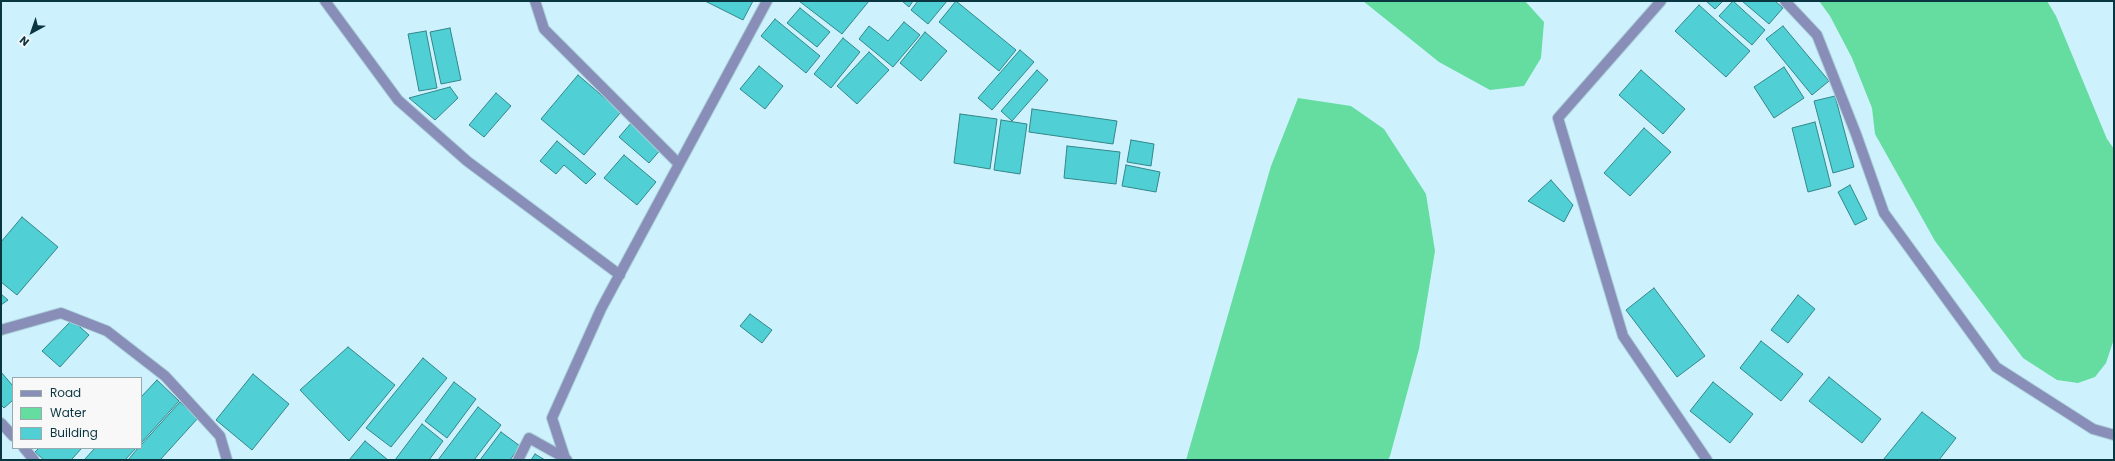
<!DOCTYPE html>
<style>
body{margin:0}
#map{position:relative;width:2115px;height:461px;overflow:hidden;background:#cef2fd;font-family:Poppins,sans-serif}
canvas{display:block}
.frame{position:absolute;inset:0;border:2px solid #0a3641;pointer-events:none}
.legend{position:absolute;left:12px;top:377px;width:130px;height:72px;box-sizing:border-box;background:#f8f8f8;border:1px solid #99aaaf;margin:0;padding:5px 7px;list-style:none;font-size:12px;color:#0a3641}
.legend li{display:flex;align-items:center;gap:8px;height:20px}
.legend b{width:20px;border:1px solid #99aaaf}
.north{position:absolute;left:12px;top:12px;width:40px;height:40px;-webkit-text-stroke:3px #f8f8f8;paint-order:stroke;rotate:220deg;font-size:11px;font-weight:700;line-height:16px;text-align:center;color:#0a3641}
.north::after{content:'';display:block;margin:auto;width:14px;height:18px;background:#0a3641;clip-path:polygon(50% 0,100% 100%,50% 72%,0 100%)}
</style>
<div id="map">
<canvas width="2115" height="461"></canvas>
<div class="frame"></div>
<ul class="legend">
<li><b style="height:5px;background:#888eb7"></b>Road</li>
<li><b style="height:11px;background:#65dca0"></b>Water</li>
<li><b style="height:11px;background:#50d0d5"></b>Building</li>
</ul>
<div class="north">N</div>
</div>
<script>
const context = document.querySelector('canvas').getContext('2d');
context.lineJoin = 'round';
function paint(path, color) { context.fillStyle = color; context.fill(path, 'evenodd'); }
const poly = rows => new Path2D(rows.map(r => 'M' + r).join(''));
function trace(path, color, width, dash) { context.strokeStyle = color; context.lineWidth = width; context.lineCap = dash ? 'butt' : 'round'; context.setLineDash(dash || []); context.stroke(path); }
const water = poly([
 [1363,1,1525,1,1544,22,1541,58,1524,86,1490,90,1439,62],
 [1819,1,2047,1,2056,16,2107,139,2114,149,2114,339,2106,363,2095,377,2078,383,2057,380,2023,358,1935,241,1875,134,1872,108,1852,58,1830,16],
 [1298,98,1351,106,1384,129,1426,194,1435,251,1419,349,1390,456,1388,460,1186,460,1271,166]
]);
const building = poly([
 [705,1,753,1,743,20,705,1],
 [799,1,869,1,842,34,799,1],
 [902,1,913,1,909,7,902,1],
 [918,1,947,1,928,24,911,10,918,1],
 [956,1,1016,50,999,71,939,22,956,1],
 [1706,1,1723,1,1715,9,1706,1],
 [1733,1,1765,30,1752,45,1719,16,1733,1],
 [1742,1,1775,1,1783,8,1769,24,1742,1],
 [1699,5,1750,51,1726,77,1675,31,1699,5],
 [800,8,830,32,817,47,787,23,800,8],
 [775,19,820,56,806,73,761,36,775,19],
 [904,22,920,35,893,67,859,39,869,26,888,41,904,22],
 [1783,26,1829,81,1812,95,1766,39,1783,26],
 [450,28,461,80,441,84,430,32,450,28],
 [426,31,437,88,419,91,408,34,426,31],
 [925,32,947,51,921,81,900,63,925,32],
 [843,38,860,52,831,88,814,74,843,38],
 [1020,50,1034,62,992,110,978,98,1020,50],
 [869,52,889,70,857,104,837,86,869,52],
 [759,66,783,86,765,109,740,89,759,66],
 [1784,67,1804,98,1774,118,1754,87,1784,67],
 [1037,70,1048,80,1012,121,1001,111,1037,70],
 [1641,70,1685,109,1663,134,1619,95,1641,70],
 [578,75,621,112,584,155,541,119,578,75],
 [450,87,458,98,435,120,409,98,450,87],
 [496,93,511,106,484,137,469,125,496,93],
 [1835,96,1854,167,1833,173,1814,101,1835,96],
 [1032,109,1117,121,1113,144,1029,132,1032,109],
 [960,114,997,119,990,169,954,163,960,114],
 [1001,120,1027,124,1020,174,994,170,1001,120],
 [632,122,662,148,649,163,619,137,632,122],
 [1815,122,1831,186,1808,192,1792,128,1815,122],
 [1644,128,1671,152,1630,196,1604,173,1644,128],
 [1131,140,1154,144,1151,166,1127,162,1131,140],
 [557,141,596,174,586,184,564,165,556,174,540,161,557,141],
 [1067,146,1120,152,1116,184,1064,178,1067,146],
 [624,155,656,182,637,205,604,178,624,155],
 [1126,165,1160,172,1156,192,1122,186,1126,165],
 [1551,180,1573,205,1564,222,1528,201,1551,180],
 [1850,185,1867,219,1855,225,1838,192,1850,185],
 [22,217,58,247,17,295,1,282,1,242,22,217],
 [1654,288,1705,356,1677,377,1626,310,1654,288],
 [1,294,8,300,1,305,1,294],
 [1798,295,1815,309,1788,343,1771,330,1798,295],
 [750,314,772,330,762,343,740,326,750,314],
 [72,320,89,335,60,367,42,351,72,320],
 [1761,341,1803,374,1781,401,1740,368,1761,341],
 [348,347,395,385,349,441,300,390,348,347],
 [423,358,447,378,391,447,366,428,423,358],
 [1,372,13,386,13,400,4,408,1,405,1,372],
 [253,374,289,404,252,450,216,420,253,374],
 [1829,377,1881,419,1862,443,1809,401,1829,377],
 [157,380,179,401,141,443,141,397,157,380],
 [454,382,476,399,447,438,425,421,454,382],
 [1713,382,1753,414,1730,443,1690,411,1713,382],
 [180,402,198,418,160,460,128,460,138,448,141,448,141,445,180,402],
 [478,407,501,425,474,460,438,460,478,407],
 [1922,412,1956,438,1939,460,1883,460,1922,412],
 [422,424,443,441,429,460,395,460,422,424],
 [501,432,520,446,510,460,480,460,501,432],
 [365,441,388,460,349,460,365,441],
 [39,448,82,448,71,460,44,460,35,452,39,448],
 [95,448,136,448,125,460,84,460,95,448],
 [535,454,545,460,531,460,535,454]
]);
const minor = poly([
 [325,1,398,100,467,161,620,275],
 [535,1,544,29,679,164],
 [1661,1,1558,118,1623,336,1707,460],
 [1785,1,1817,35,1856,134,1884,213,1996,367,2093,429,2114,435],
 [1,330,61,313,107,331,165,376,220,436,227,460],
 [1,423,13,436],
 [24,448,34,460],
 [518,460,529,438,565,458],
 [567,460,565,458,552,418,601,309,767,1]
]);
paint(water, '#65dca0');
paint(building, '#50d0d5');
trace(building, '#328689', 1);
trace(minor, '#abd0db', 12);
trace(minor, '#888eb7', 10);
</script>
